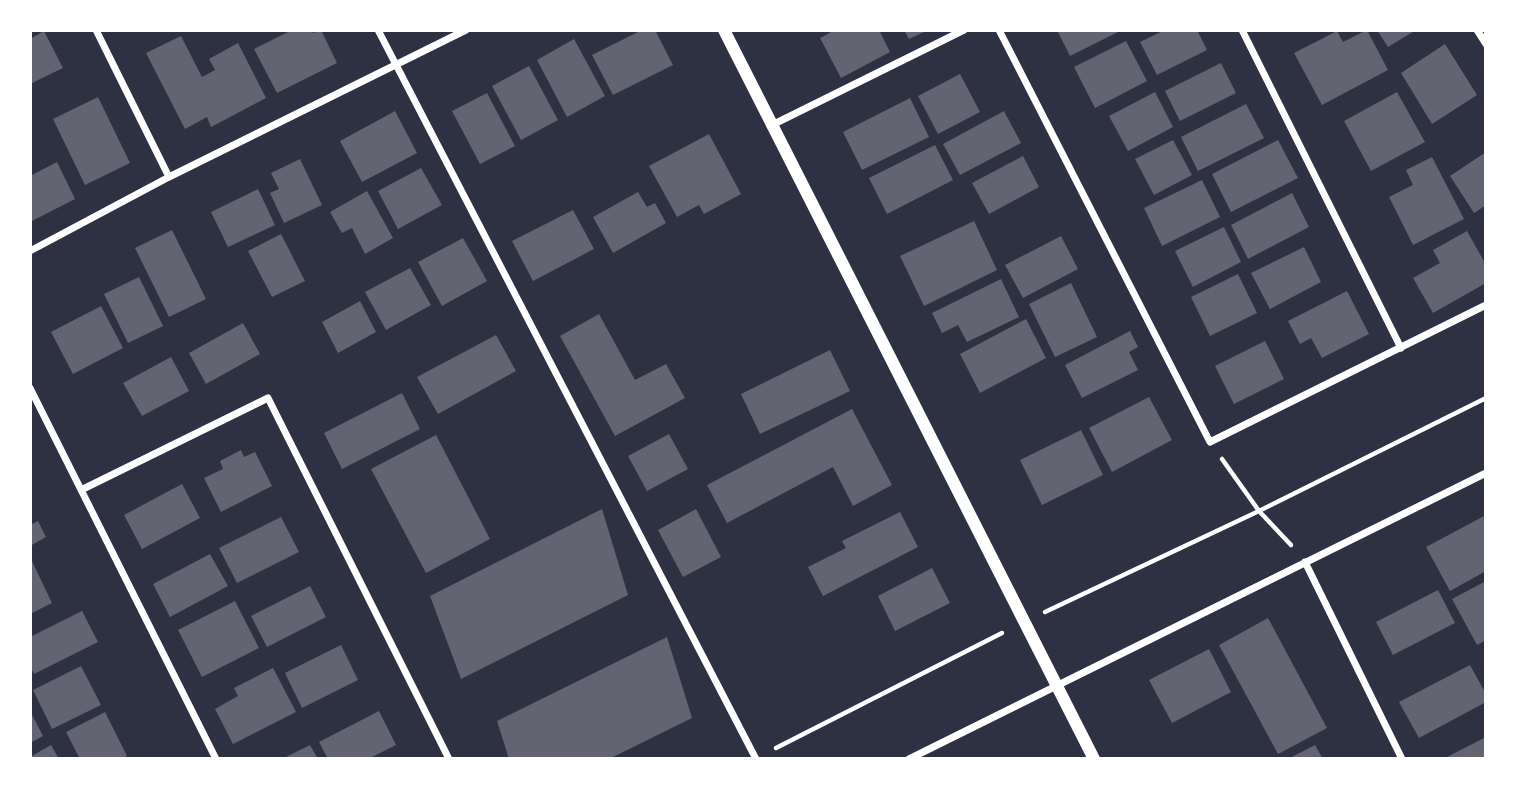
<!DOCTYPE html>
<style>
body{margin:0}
#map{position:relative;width:1516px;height:789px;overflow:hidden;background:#2d3142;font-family:"PT Sans",sans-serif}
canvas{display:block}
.frame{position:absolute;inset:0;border:32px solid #fff;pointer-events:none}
</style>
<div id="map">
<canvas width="1516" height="789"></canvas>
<div class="frame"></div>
</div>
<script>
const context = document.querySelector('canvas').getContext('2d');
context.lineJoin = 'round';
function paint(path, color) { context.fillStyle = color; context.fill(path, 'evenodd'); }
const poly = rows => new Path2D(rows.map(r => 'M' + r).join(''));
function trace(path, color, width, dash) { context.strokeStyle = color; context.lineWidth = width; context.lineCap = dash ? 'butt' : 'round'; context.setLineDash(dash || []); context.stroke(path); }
const building = poly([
 [292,30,311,30,313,33,321,30,337,63,277,93,254,49],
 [642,30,655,30,673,65,613,95,592,55],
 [835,30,879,30,890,52,841,78,820,38],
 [904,30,928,30,909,39],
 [1057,30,1122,30,1070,56],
 [1165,30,1197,30,1207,50,1157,75,1140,42],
 [1367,30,1388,70,1322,105,1294,53,1337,31,1343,42],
 [1377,30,1416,30,1388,47],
 [44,31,63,68,30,84,30,39],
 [181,36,202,77,215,70,209,59,238,43,266,98,211,127,207,117,185,129,146,53],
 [574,39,605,96,567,117,537,60],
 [1126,41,1147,81,1095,108,1074,67],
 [1445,44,1477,95,1432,124,1401,73],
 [1221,63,1236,93,1180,121,1165,91],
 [529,66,558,120,521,140,492,86],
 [960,74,980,112,938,134,918,96],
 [1155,92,1173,127,1128,151,1109,116],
 [1397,92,1425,142,1371,171,1344,121],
 [487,93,515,146,480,164,452,111],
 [98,97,130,163,85,185,53,119],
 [910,98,929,137,862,170,843,132],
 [1246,104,1264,138,1198,171,1181,137],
 [395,111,417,153,362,182,340,141],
 [1004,111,1021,143,960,175,943,144],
 [709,134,741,194,704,214,699,205,677,217,649,166],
 [1173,140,1192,175,1154,195,1135,159],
 [1278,140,1298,178,1231,212,1212,174],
 [935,145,953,180,887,214,869,178],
 [1486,152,1486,205,1474,213,1450,176],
 [1023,156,1039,187,989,214,972,183],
 [1432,157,1464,219,1413,245,1389,197,1413,185,1406,170],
 [300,159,322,205,284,223,270,193,279,189,271,173],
 [57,162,75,199,30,222,30,176],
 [421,168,442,205,398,229,378,191],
 [1202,180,1220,217,1162,246,1144,208],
 [258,189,275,225,228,247,211,212],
 [367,191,393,238,365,254,352,228,342,233,330,212],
 [638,192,647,207,655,203,666,223,613,253,593,217],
 [1292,193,1309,227,1248,259,1231,225],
 [573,210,594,249,533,281,512,241],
 [974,221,997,270,924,306,900,256],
 [1224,227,1241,262,1193,287,1175,251],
 [172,230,206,299,169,317,135,248],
 [1467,231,1486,265,1486,283,1433,313,1413,278,1440,263,1433,250],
 [281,234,305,281,272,297,248,251],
 [1061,236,1078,269,1023,298,1005,265],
 [463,238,487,281,442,306,418,262],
 [1304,247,1321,282,1270,309,1251,273],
 [410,268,431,305,386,330,365,292],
 [1238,274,1257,313,1210,336,1191,297],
 [139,277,163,326,128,343,104,294],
 [1001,279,1019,317,967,342,958,325,942,333,932,313],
 [1071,283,1097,337,1055,357,1029,304],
 [1347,291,1369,334,1322,358,1311,338,1300,344,1288,321],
 [360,301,376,332,338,353,322,322],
 [101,306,123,348,73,374,51,332],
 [599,314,635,380,666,364,685,398,615,436,560,336],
 [1026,319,1046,358,980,393,960,354],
 [243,323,260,354,206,384,189,353],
 [1130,331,1138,347,1129,352,1138,370,1082,398,1065,365],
 [496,335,516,371,438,414,417,377],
 [1265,341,1284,379,1234,404,1215,366],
 [830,350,850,391,760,434,741,394],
 [171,357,189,391,142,416,123,383],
 [402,393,420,429,342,469,324,433],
 [1149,397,1172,440,1112,472,1089,428],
 [852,409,892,485,853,506,833,467,727,523,707,485],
 [1081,430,1103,475,1042,505,1020,460],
 [669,434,688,469,647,491,628,456],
 [436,435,490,539,426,573,371,469],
 [241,450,244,457,255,452,272,486,221,512,204,478,223,469,220,461],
 [182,484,200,518,142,549,124,515],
 [602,509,628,595,461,679,430,596],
 [696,509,721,557,683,577,658,530],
 [900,512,918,547,823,596,808,567,846,548,842,541],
 [1486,515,1486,571,1450,591,1426,547],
 [281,517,299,552,237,583,219,548],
 [38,521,46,537,30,546,30,525],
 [210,554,228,586,170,617,153,584],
 [30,557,52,603,30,614],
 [932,568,950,603,895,631,878,596],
 [1486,581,1486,640,1477,645,1452,599],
 [310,586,326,617,267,647,251,616],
 [1438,590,1455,623,1393,655,1376,622],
 [235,601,259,648,202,677,178,630],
 [82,611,98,642,34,674,30,666,30,637],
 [1268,618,1327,728,1278,754,1219,645],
 [667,637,692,718,609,759,509,759,497,721],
 [341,645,358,680,302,708,285,673],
 [1209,649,1231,692,1172,723,1149,680],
 [1470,665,1486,694,1486,702,1419,738,1399,702],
 [81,666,101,705,52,729,33,690],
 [273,668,296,712,233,744,215,709,238,696,234,688],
 [30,711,43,736,30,743],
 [379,711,396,745,368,759,328,759,319,742],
 [105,712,127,756,121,759,80,759,66,732],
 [1486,737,1486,759,1443,759],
 [51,745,59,759,30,759,30,757],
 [310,745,318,759,282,759],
 [1315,745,1323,759,1288,759]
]);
const path = poly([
 [1222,459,1259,511,1291,545],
 [1045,612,1259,511,1486,398],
 [776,748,1002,633]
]);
const minor = poly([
 [96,30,169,177],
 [378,30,756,759],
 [999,30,1210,442,1486,305],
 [1242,30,1401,348],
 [1477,30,1486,44],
 [770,126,964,30],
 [30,251,169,177,466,30],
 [30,388,216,759],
 [81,490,268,398,449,759],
 [1305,562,1402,759],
 [909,759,1486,473]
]);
const tertiary = poly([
 [724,30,1094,759]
]);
paint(building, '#626471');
trace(path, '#fff', 4.5);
trace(minor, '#fff', 7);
trace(tertiary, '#fff', 12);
</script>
